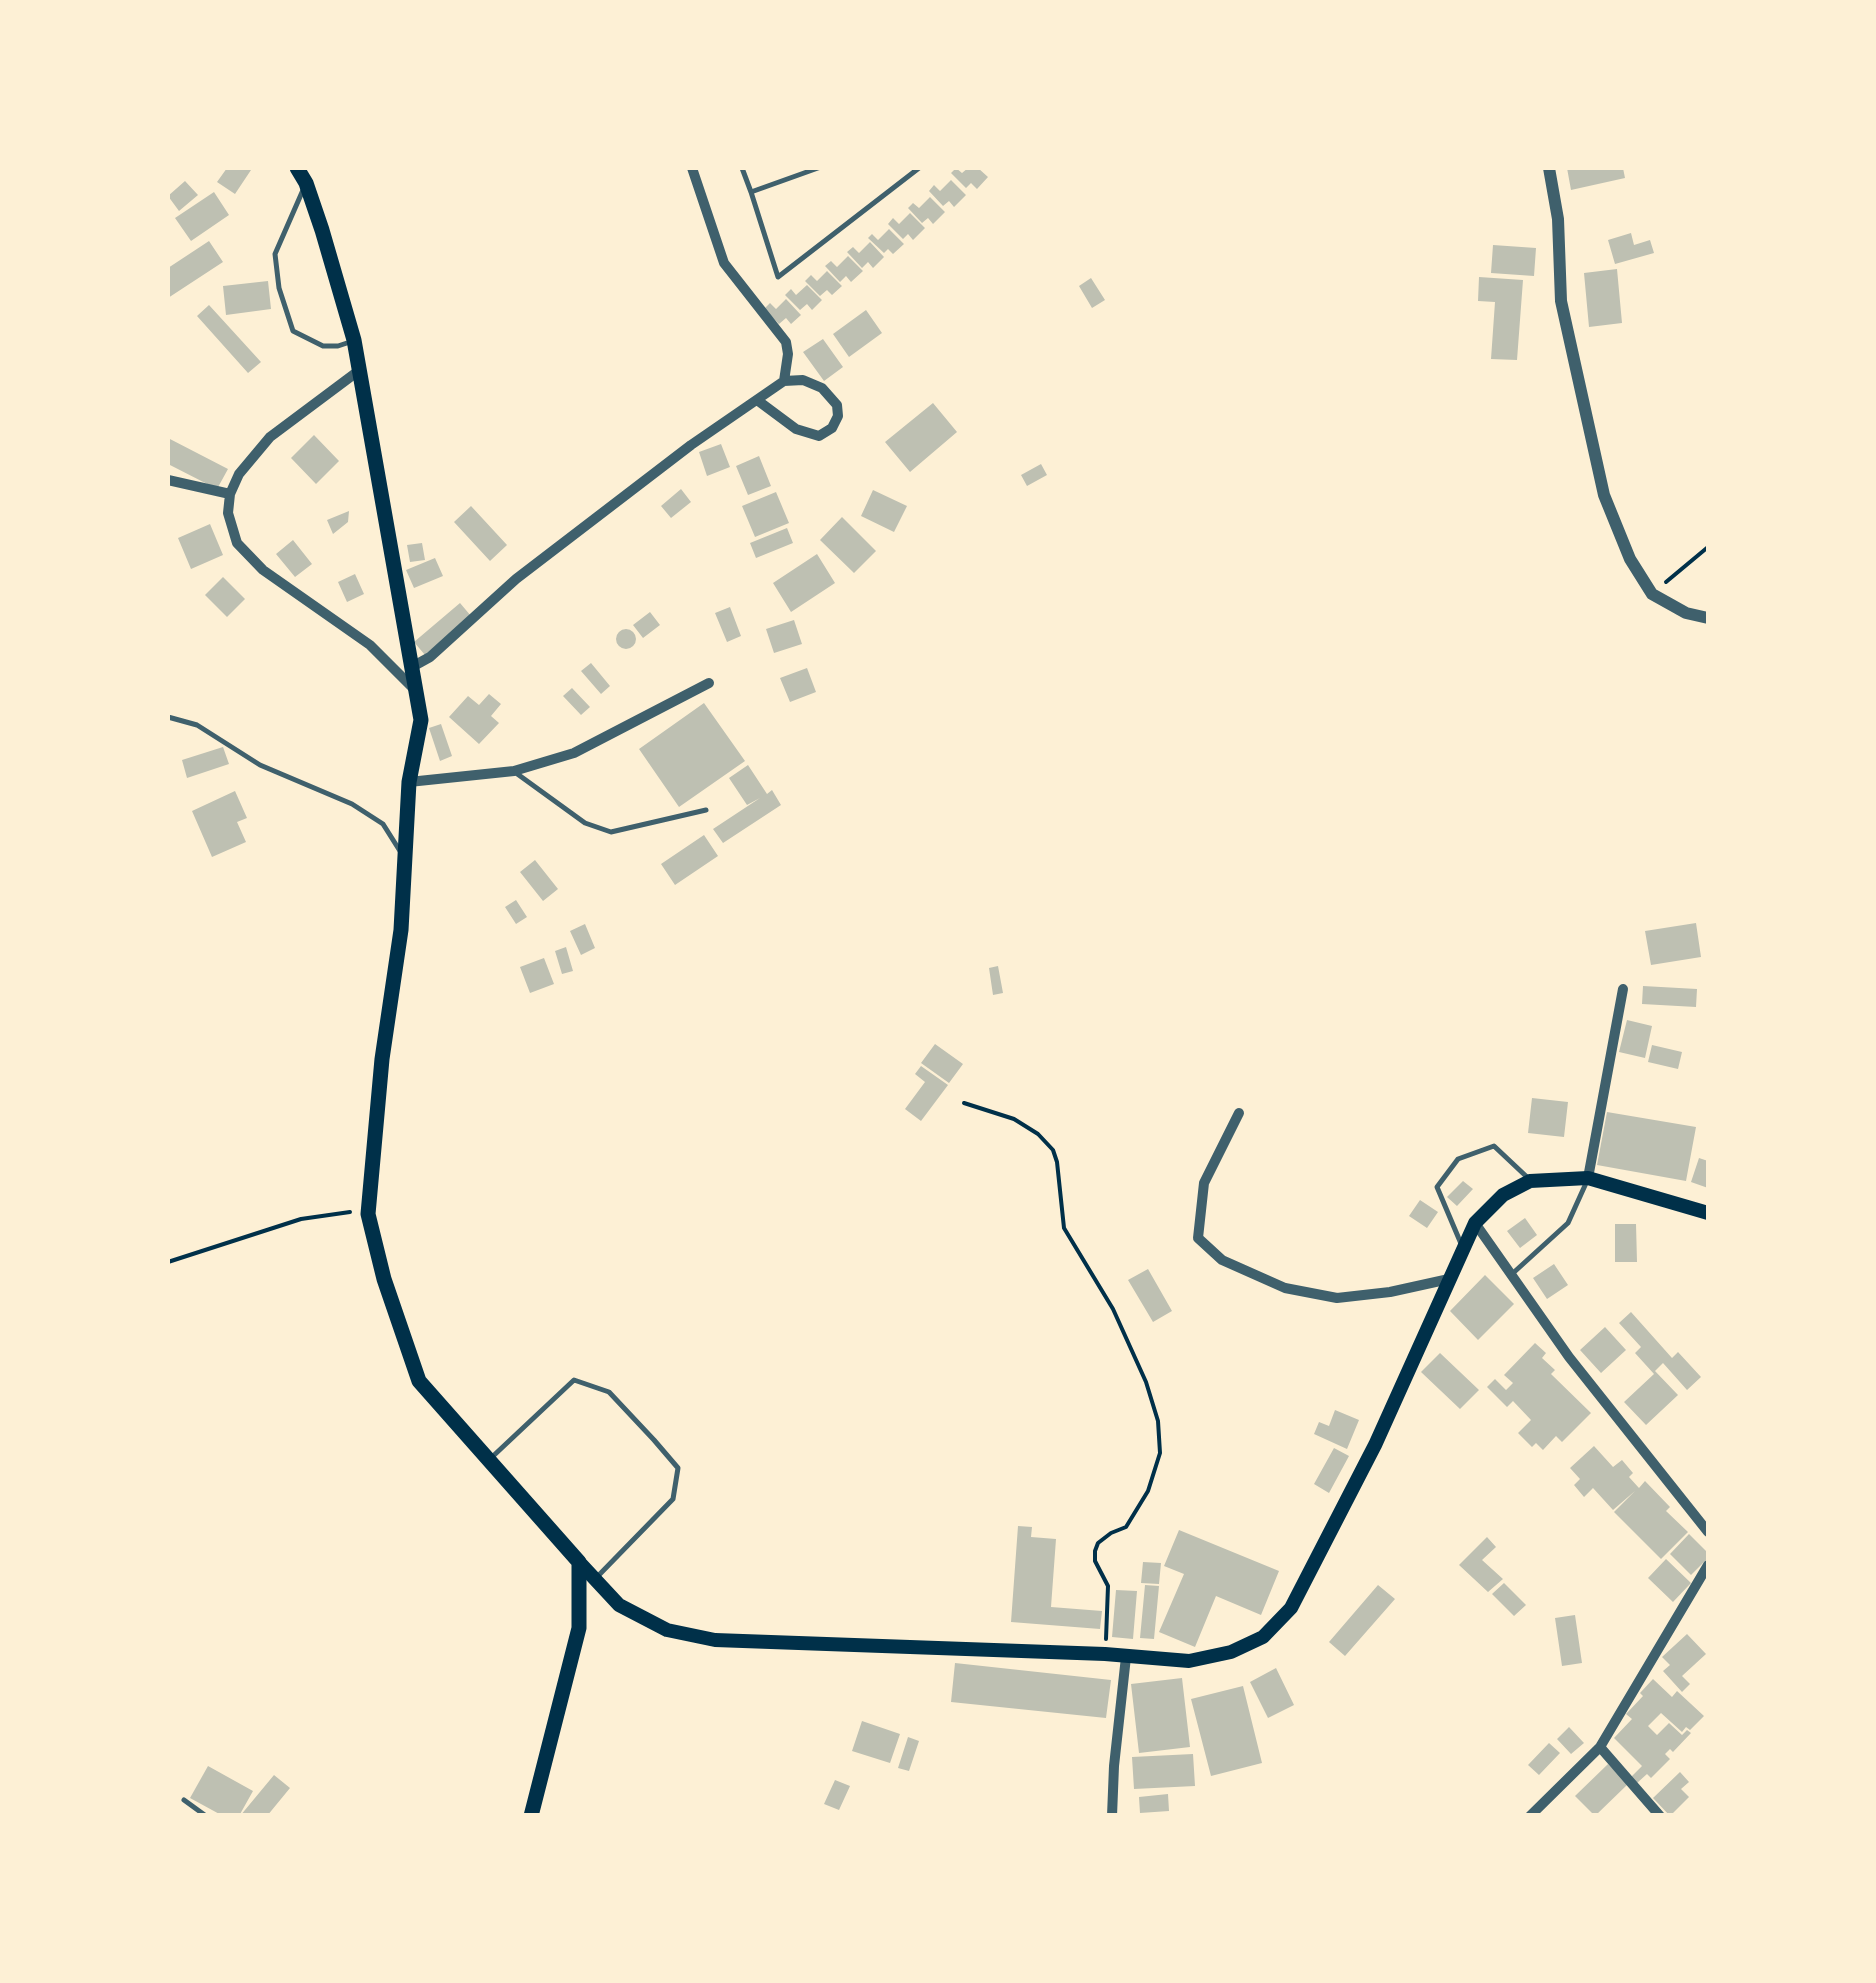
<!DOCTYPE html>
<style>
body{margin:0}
#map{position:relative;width:1876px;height:1983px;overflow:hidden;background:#fdf0d5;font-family:"Golos Text",sans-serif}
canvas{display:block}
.frame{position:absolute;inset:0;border:170px solid #fdf0d5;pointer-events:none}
</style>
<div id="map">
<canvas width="1876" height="1983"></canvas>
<div class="frame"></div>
</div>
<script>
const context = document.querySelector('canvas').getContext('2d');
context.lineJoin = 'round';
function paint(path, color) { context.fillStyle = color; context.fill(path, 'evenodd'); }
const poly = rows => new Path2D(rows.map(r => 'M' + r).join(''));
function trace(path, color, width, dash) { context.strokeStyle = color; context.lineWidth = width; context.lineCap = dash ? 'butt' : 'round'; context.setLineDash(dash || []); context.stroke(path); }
const building = poly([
 [227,168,251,170,235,194,217,182],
 [956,168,962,173,968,168,978,168,988,177,977,189,971,183,966,188,951,173],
 [1567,168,1623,168,1625,178,1571,190],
 [951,180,966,195,954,207,949,201,943,206,929,191,934,185,940,191],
 [185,181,198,195,179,211,168,196],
 [214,192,229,215,191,241,175,218],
 [930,197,945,212,933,224,928,218,922,223,908,208,913,203,919,208],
 [910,213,925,228,913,240,908,234,903,239,888,224,893,218,899,224],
 [889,229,904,244,893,254,888,249,884,253,868,238,872,234,878,240],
 [1631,233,1634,245,1650,240,1654,253,1615,264,1608,240],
 [209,241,223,262,168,298,168,268],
 [870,242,884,257,873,268,868,262,862,268,847,252,853,247,859,253],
 [1493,245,1536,248,1534,276,1491,273],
 [848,256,863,271,851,282,846,276,840,282,825,266,831,261,837,267],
 [1617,269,1622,323,1589,327,1584,273],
 [827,271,842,286,832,295,827,290,820,296,805,281,811,275,817,281],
 [1479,277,1523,280,1517,360,1491,359,1495,302,1478,301],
 [1091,278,1105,300,1092,308,1079,286],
 [268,281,271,309,226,315,223,286],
 [807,285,822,300,812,310,807,304,800,310,785,295,791,289,796,295],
 [786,299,801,315,791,324,786,318,779,324,764,309,770,303,776,309],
 [209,305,261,362,248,373,197,316],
 [866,310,882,333,849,357,833,334],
 [823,339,843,367,824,381,803,352],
 [933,403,957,432,910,472,885,442],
 [314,435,339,461,316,484,291,458],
 [168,438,228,469,217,489,168,464],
 [721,444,730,467,707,476,699,452],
 [759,456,771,486,748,495,736,466],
 [1041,464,1047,475,1027,486,1021,475],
 [681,489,691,502,671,518,661,506],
 [873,490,907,506,894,532,861,516],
 [776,492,789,523,755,537,742,506],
 [471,506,507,545,490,561,454,522],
 [349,511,348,522,333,534,327,520],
 [842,517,876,551,854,573,820,540],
 [210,524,223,555,191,569,178,538],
 [787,528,793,543,756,558,750,543],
 [293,540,312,564,295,577,276,554],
 [422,543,425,560,410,562,407,545],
 [817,554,835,583,791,612,773,583],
 [435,558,443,576,414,588,406,570],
 [355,574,364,594,347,602,338,582],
 [223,577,245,599,227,617,205,595],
 [460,603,471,616,425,655,414,642],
 [730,607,741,636,727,642,715,613],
 [650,612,660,625,643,638,633,625],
 [794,620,802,644,774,653,766,629],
 '616 639a10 10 0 1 1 20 0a10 10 0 1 1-20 0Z',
 [591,663,610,686,601,694,581,671],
 [807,668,816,692,790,702,780,678],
 [572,688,590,707,581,715,563,696],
 [489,694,501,704,491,716,499,723,479,744,449,717,468,696,479,705],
 [704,703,745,761,679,807,639,749],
 [441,724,452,756,440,761,429,728],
 [223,747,229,764,187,778,182,760],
 [748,765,767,794,772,790,781,805,723,843,713,829,760,798,747,805,729,778],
 [235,791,247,818,237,822,246,842,212,857,192,811],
 [704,835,718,856,675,885,661,864],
 [535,860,558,889,543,901,520,872],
 [516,900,527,917,516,924,505,907],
 [1696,923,1701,957,1651,965,1645,931],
 [585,924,595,948,581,955,570,931],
 [566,947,573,971,562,974,555,951],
 [544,958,554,984,530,993,520,967],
 [998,966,1003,993,993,995,989,968],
 [1643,986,1697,989,1696,1007,1642,1004],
 [1627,1020,1652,1026,1645,1058,1619,1052],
 [935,1044,963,1064,949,1083,921,1063],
 [1652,1045,1682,1052,1678,1069,1648,1062],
 [921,1066,948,1085,921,1121,905,1109,925,1082,915,1074],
 [1532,1098,1568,1102,1564,1137,1528,1133],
 [1607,1112,1696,1127,1686,1181,1597,1165],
 [1699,1158,1708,1161,1708,1188,1691,1182],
 [1463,1181,1473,1189,1457,1206,1447,1197],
 [1420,1200,1438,1212,1427,1228,1409,1216],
 [1525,1218,1537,1235,1520,1248,1507,1231],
 [1615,1224,1636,1224,1637,1262,1615,1262],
 [1554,1264,1568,1285,1547,1299,1533,1278],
 [1148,1269,1172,1311,1153,1322,1128,1280],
 [1485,1275,1514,1304,1478,1340,1450,1311],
 [1631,1312,1672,1358,1678,1352,1701,1377,1687,1390,1663,1363,1655,1371,1678,1395,1646,1425,1624,1402,1654,1374,1635,1353,1641,1347,1619,1323],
 [1605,1327,1626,1350,1601,1373,1580,1350],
 [1535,1343,1546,1353,1542,1358,1555,1370,1551,1374,1591,1413,1562,1442,1556,1436,1543,1450,1536,1443,1532,1447,1518,1433,1531,1420,1513,1401,1507,1407,1487,1387,1495,1379,1506,1390,1513,1383,1504,1375],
 [1440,1353,1479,1390,1460,1409,1421,1372],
 [1335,1410,1359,1420,1347,1449,1314,1434,1319,1422,1329,1426],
 [1594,1446,1613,1467,1622,1460,1633,1473,1629,1477,1639,1488,1645,1481,1670,1507,1666,1511,1688,1532,1661,1559,1614,1512,1635,1491,1613,1510,1593,1488,1584,1497,1574,1485,1580,1479,1570,1468],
 [1334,1448,1349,1456,1329,1493,1314,1484],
 [1018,1526,1032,1527,1031,1537,1056,1539,1051,1607,1102,1611,1100,1629,1011,1622],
 [1179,1530,1279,1571,1261,1615,1216,1596,1195,1647,1159,1632,1184,1574,1164,1566],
 [1689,1534,1708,1553,1708,1558,1691,1575,1670,1554],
 [1487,1537,1496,1547,1482,1560,1503,1579,1488,1592,1459,1565],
 [1666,1559,1691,1583,1673,1602,1648,1578],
 [1143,1562,1161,1563,1159,1584,1141,1583],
 [1504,1583,1526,1605,1514,1616,1492,1594],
 [1145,1585,1159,1586,1154,1639,1140,1638],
 [1378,1585,1395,1599,1345,1656,1329,1642],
 [1116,1590,1137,1591,1133,1639,1112,1637],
 [1575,1615,1582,1663,1562,1666,1555,1618],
 [1687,1634,1706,1654,1682,1676,1690,1684,1682,1692,1663,1671,1670,1665,1662,1657],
 [955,1663,1111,1680,1106,1718,951,1702],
 [1276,1668,1294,1705,1268,1718,1250,1682],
 [1182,1678,1190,1747,1139,1753,1131,1684],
 [1653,1679,1672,1697,1677,1691,1704,1716,1690,1730,1686,1727,1682,1732,1661,1713,1648,1726,1657,1735,1669,1723,1682,1735,1687,1730,1691,1733,1673,1752,1670,1749,1665,1754,1670,1759,1651,1778,1647,1774,1637,1783,1631,1777,1642,1766,1614,1738,1632,1719,1626,1714,1643,1696,1640,1693],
 [1243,1686,1262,1763,1211,1776,1191,1699],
 [862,1721,900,1734,890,1763,852,1751],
 [1569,1727,1584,1743,1571,1754,1557,1739],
 [908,1737,919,1741,909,1771,898,1768],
 [1549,1743,1560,1753,1539,1775,1528,1765],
 [1193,1754,1195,1786,1134,1789,1132,1757],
 [1608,1764,1628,1784,1595,1816,1575,1796],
 [208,1766,253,1791,239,1816,223,1816,190,1798],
 [1680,1772,1689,1782,1681,1789,1689,1797,1670,1816,1653,1798],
 [274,1775,290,1788,267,1816,240,1816],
 [835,1780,850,1786,839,1810,824,1804],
 [1168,1794,1169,1811,1140,1813,1139,1797]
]);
const path = poly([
 [1666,582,1708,547],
 [964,1103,1014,1119,1038,1134,1053,1150,1057,1162,1064,1228,1113,1309,1146,1382,1158,1421,1160,1453,1148,1491,1126,1527,1111,1533,1098,1543,1095,1551,1095,1561,1108,1586,1106,1639],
 [168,1262,301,1219,350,1212]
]);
const service = poly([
 [742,168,751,192,818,168],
 [303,190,275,254,279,288,293,331,323,346,338,346,353,341],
 [751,192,778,277,919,168],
 [168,717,197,725,260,765,352,804,383,824,400,851],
 [516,773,585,823,611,832,706,810],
 [1462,1246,1437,1187,1458,1159,1494,1146,1528,1178],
 [1512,1274,1568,1223,1587,1181],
 [491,1458,574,1380,609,1392,654,1440,678,1468,673,1499,597,1577],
 [184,1800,206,1816]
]);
const minor = poly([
 [692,168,724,263,786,342,788,354,784,381],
 [361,369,270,437,239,474,230,494,228,513,237,543,263,570,370,645,414,689],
 [168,480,230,494],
 [410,668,430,657,516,579,691,445,784,381,803,380,822,388,837,405,838,416,832,428,819,436,796,429,757,400],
 [409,782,514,771,574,753,709,683],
 [1239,1113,1204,1183,1198,1238,1222,1260,1285,1288,1337,1298,1390,1292,1449,1279],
 [1588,1178,1623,989],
 [1475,1223,1569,1357,1708,1532],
 [1600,1747,1660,1816],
 [1112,1816,1114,1766,1126,1657],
 [1530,1816,1600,1747,1708,1565]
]);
const tertiary = poly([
 [1549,168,1558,219,1561,301,1604,495,1630,559,1652,594,1686,613,1708,618]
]);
const secondary = poly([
 [579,1562,619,1605,667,1630,715,1640,1105,1654,1189,1661,1231,1652,1263,1637,1291,1608,1375,1445,1475,1223,1503,1195,1530,1181,1588,1178,1708,1213]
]);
const trunk = poly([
 [297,168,306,183,322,230,354,340,421,720,409,782,401,930,382,1059,368,1214,384,1279,419,1381,579,1562,579,1628,531,1816]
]);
paint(building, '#bec0b2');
trace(path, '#003049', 4);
trace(service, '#3f606c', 5);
trace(minor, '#3f606c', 10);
trace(tertiary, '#3f606c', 12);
trace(secondary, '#003049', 14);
trace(trunk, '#003049', 15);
</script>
